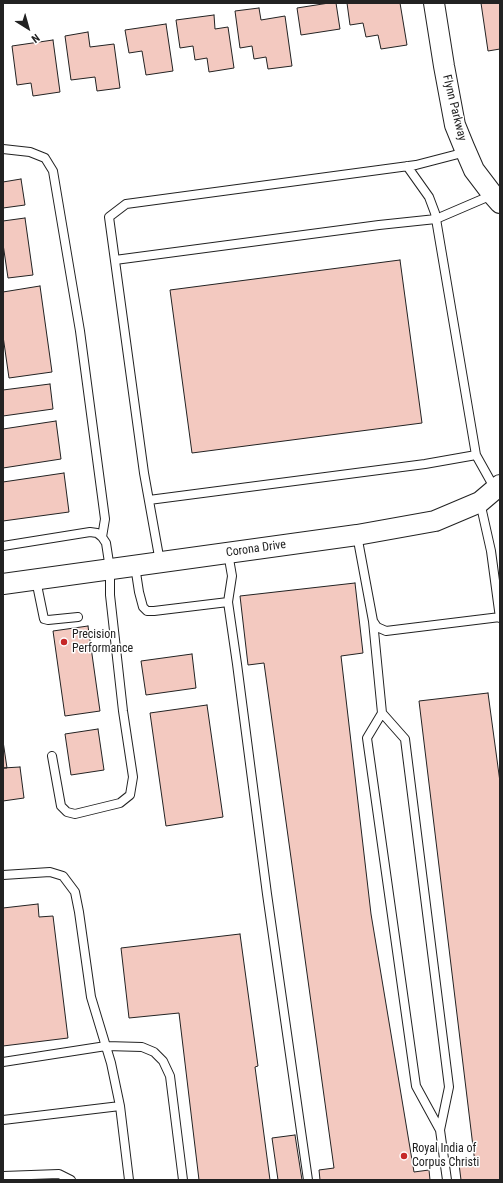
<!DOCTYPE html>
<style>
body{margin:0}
#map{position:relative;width:503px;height:1183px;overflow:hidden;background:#fff;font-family:"Roboto Condensed",sans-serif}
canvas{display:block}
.frame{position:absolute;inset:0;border:4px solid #222;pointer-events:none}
.north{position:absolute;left:8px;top:8px;width:40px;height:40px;-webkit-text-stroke:3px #fff;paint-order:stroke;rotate:143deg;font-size:11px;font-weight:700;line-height:16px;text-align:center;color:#222}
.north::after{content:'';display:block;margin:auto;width:14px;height:18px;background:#222;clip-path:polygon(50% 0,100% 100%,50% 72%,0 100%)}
</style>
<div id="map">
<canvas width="503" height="1183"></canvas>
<div class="frame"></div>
<div class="north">N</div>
</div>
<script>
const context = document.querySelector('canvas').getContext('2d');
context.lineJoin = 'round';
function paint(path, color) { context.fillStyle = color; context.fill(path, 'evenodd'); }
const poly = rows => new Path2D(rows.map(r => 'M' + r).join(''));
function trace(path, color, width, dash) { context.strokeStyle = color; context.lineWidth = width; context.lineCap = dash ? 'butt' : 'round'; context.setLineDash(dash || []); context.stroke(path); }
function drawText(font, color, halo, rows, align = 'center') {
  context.font = font + ' "Roboto Condensed",sans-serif'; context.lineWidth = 3; context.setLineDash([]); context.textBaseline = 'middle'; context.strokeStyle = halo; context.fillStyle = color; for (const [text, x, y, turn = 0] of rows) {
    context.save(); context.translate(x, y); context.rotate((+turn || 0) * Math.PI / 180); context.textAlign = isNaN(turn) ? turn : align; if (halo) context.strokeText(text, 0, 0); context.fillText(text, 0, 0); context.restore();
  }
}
const building = poly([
 [329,3,336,3,340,29,301,35,297,8,329,3],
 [347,3,400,3,407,45,381,49,378,35,366,37,363,23,350,25,347,3],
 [481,3,500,3,500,49,488,51,481,3],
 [259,8,261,20,285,16,292,66,268,69,266,57,254,59,252,46,240,48,235,11,259,8],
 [214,15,215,29,228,27,234,68,209,72,207,58,195,60,193,46,180,48,176,20,214,15],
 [166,24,173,71,146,75,142,51,129,53,125,30,166,24],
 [88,32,90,47,114,44,120,88,97,91,95,77,71,80,65,36,88,32],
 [53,40,60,92,33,96,31,83,17,85,12,46,53,40],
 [21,179,25,205,3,208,3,182,21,179],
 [25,218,33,275,8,278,3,244,3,221,25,218],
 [400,260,422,423,192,453,170,290,400,260],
 [40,286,52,372,9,378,3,336,3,292,40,286],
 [50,384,53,409,3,416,3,390,50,384],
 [56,421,61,459,3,468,3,429,56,421],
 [64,473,69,512,3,521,3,482,64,473],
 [355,583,363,653,341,656,371,914,414,1172,429,1170,430,1180,320,1180,319,1170,334,1168,264,663,248,665,240,596,355,583],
 [88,626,100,711,65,716,53,631,88,626],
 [192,654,196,688,146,695,141,661,192,654],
 [488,693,500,782,500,1180,461,1180,459,1164,475,1163,419,701,488,693],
 [207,705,223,817,166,826,150,713,207,705],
 [98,729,104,770,71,775,65,734,98,729],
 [3,741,7,768,3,768,3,741],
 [20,767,24,798,3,801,3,768,20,767],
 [38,904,39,917,53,916,68,1038,3,1046,3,908,38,904],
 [240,934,258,1066,255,1067,270,1180,199,1180,179,1013,129,1018,121,948,240,934],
 [295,1135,302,1180,278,1180,272,1138,295,1135]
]);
const service = poly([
 [3,149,30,152,45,158,53,171,80,331,105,519,102,537],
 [407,166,429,197,435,213,476,455,495,489],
 [115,260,379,225,436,219,492,195],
 [149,500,425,464,476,455],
 [480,502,491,551,500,618],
 [357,535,373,621,377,627,386,631,500,617],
 [3,546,90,532,97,533,102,537,106,543,110,569,110,595,123,711,133,777,130,795,120,803,75,814,67,812,61,806,52,756],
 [228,553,232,576,228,602,237,664,267,894,308,1180],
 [160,562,144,473,109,217,126,204,416,165,466,152],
 [135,566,139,592,143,607,147,611,154,611,228,602],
 [36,580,44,619,48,620,78,617],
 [373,621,382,713,405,739,449,1087,440,1130,416,1086,367,738,382,713],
 [3,875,50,872,63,876,75,892,79,912,91,997,111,1063,120,1106,129,1180],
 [3,1062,106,1046,142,1047,154,1052,163,1061,170,1076,183,1180],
 [3,1120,120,1106],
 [440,1130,447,1180],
 [3,1176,59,1174,71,1180]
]);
const tertiary = poly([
 [434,3,444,66,455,125,464,147,474,170,493,195,500,203],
 [3,584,357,535,435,521,480,502,500,485]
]);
const markers = [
 [64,642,4,"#c62828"],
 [404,1156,4,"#c62828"]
];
const streetNames = [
 ["Flynn Parkway",454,108,76],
 ["Corona Drive",256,549,-8]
];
const poiNames = [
 ["Precision",72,635],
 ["Performance",72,649],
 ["Royal India of",412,1149],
 ["Corpus Christi",412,1163]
];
paint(building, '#f3c9c0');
trace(building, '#222', 1);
trace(service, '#222', 10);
trace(tertiary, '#222', 22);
trace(service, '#fff', 8);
trace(tertiary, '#fff', 20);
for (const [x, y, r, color] of markers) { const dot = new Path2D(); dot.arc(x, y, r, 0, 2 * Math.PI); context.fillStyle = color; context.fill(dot); trace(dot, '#fff', 1.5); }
drawText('12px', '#222', '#fff', streetNames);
drawText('12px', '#222', '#fff', poiNames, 'left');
</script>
